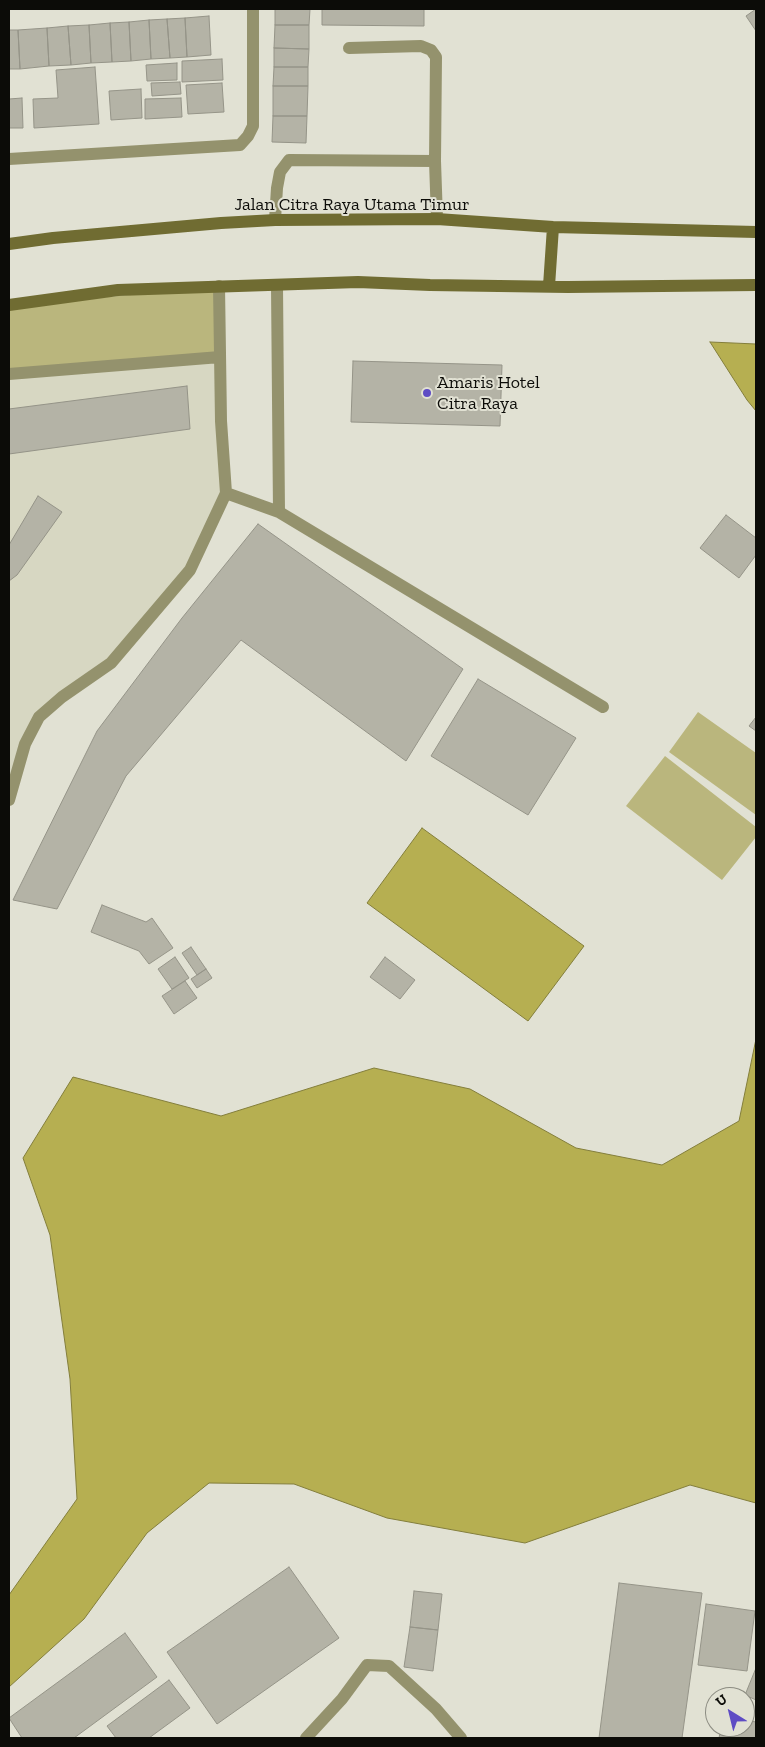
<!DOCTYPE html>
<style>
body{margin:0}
#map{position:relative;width:765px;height:1747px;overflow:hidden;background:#e1e1d3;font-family:"Zilla Slab",serif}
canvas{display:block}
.frame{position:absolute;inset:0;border:10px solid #0c0c08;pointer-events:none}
.north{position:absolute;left:705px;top:1687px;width:50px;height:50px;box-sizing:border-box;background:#e1e1d3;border:1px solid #8c8c82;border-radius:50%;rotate:324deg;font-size:14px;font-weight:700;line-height:20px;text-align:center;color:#0c0c08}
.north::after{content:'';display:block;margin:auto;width:18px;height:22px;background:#5e4cc4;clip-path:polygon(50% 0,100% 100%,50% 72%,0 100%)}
</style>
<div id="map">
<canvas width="765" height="1747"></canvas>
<div class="frame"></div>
<div class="north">U</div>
</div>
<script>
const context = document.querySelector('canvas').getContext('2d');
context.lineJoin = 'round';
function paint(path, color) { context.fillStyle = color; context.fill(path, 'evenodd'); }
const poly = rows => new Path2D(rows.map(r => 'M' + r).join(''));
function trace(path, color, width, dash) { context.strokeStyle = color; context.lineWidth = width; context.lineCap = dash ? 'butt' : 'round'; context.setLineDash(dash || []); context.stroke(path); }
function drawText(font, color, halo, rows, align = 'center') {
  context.font = font + ' "Zilla Slab",serif'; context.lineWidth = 4; context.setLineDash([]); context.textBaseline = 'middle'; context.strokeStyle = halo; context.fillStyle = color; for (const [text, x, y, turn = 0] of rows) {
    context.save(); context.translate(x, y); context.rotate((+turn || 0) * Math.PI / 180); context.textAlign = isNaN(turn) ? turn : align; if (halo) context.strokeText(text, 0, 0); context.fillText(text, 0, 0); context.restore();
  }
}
const built = poly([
 [216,357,222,495,189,568,110,661,60,695,22,742,9,791,9,378]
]);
const green = poly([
 [217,287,216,357,9,371,9,306],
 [698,712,756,753,756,815,669,752],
 [665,756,756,827,756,837,722,880,626,806]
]);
const water = poly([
 [710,342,756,344,756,411,747,400,710,342],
 [422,828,584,946,528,1021,367,903,422,828],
 [756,1039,756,1503,690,1485,525,1543,387,1518,294,1484,209,1483,147,1533,84,1619,9,1687,9,1595,77,1499,70,1379,50,1235,23,1158,73,1077,221,1116,374,1068,470,1089,576,1148,662,1165,739,1121,756,1039]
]);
const building = poly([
 [275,9,310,9,309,25,275,25,275,9],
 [322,9,424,9,424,26,322,25,322,9],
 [756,9,756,31,746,16,756,9],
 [209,16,211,55,187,57,185,18,209,16],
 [185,18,187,57,170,58,167,19,185,18],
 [167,19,170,58,151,59,149,20,167,19],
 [149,20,151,59,131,61,129,22,149,20],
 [129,22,131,61,112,62,110,23,129,22],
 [110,23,112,62,91,63,89,25,110,23],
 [89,25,91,63,71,65,68,26,89,25],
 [275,25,309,25,309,49,274,48,275,25],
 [68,26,71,65,49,66,47,28,68,26],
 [47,28,49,66,20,69,18,30,47,28],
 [9,30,18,30,20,69,9,69,9,30],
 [274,48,309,49,308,67,274,67,274,48],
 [222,59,223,80,182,82,182,61,222,59],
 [177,63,177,80,147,81,146,65,177,63],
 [95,67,99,124,34,128,33,99,58,98,56,70,95,67],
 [274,67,308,67,308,86,273,86,274,67],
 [180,82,181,94,152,96,151,83,180,82],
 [222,83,224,112,188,114,186,85,222,83],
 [273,86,308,86,307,116,273,116,273,86],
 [141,89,142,118,111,120,109,91,141,89],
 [22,98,23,128,9,128,9,99,22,98],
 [181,98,182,117,145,119,145,99,181,98],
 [273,116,307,116,306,143,272,142,273,116],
 [353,361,502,365,500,426,351,422,353,361],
 [187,386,190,429,9,454,9,409,187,386],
 [38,496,62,512,17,575,9,581,9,545,38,496],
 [726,515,756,538,756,555,739,578,700,548,726,515],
 [258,524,463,669,406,761,241,640,126,776,57,909,13,900,97,731,182,618,258,524],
 [478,679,576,738,528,815,431,756,478,679],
 [756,717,756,731,749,726,756,717],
 [102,905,146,922,152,918,173,948,149,964,139,951,91,932,102,905],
 [191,947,206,969,197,975,182,953,191,947],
 [175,957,189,978,172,989,158,969,175,957],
 [385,957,415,980,400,999,370,977,385,957],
 [206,969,212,978,197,988,191,979,206,969],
 [185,981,197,998,174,1014,162,996,185,981],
 [289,1567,339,1638,217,1724,167,1652,289,1567],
 [619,1583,702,1593,682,1738,599,1738,619,1583],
 [414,1591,442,1594,438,1630,410,1627,414,1591],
 [706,1604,755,1611,747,1671,698,1665,706,1604],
 [410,1627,438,1630,433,1671,404,1667,410,1627],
 [125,1633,157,1677,74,1738,22,1738,9,1718,125,1633],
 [756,1668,756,1700,745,1695,756,1668],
 [169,1680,190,1708,149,1738,116,1738,107,1726,169,1680],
 [745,1720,756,1722,756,1738,719,1738,721,1727,745,1727,745,1720]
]);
const lane = poly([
 [349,48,421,46,431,50,436,57,435,161,437,219],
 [275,220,277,188,280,172,289,160,435,161],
 [277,286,279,512],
 [9,374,220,357],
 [226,493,279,512,603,707],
 [9,800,25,744,39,717,62,697,111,663,190,570,226,493,221,421,219,286],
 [306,1738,342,1699,367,1665,389,1666,436,1709,461,1738]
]);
const street = poly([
 [9,159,240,145,248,136,253,126,253,9]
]);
const secondary = poly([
 [9,244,53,238,221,223,275,220,437,219,553,227,756,232],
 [549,286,553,227],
 [9,305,118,290,358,282,430,285,568,287,756,285]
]);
const markers = [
 [427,393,5,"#5e4cc4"]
];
const streetNames = [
 ["Jalan Citra Raya Utama Timur",352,205]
];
const poiNames = [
 ["Amaris Hotel",437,383],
 ["Citra Raya",437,404]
];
paint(built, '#d7d7c2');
paint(green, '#bab67d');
paint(water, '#b6af51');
trace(water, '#837e3b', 1);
paint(building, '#b4b3a6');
trace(building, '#959488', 1);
trace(lane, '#94926d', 12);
trace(street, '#94926d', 12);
trace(secondary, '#706c32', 12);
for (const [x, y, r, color] of markers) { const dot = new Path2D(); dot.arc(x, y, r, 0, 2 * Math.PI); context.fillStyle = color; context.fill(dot); trace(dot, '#e1e1d3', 2); }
drawText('18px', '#0c0c08', '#e1e1d3', streetNames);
drawText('18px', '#0c0c08', '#e1e1d3', poiNames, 'left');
</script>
